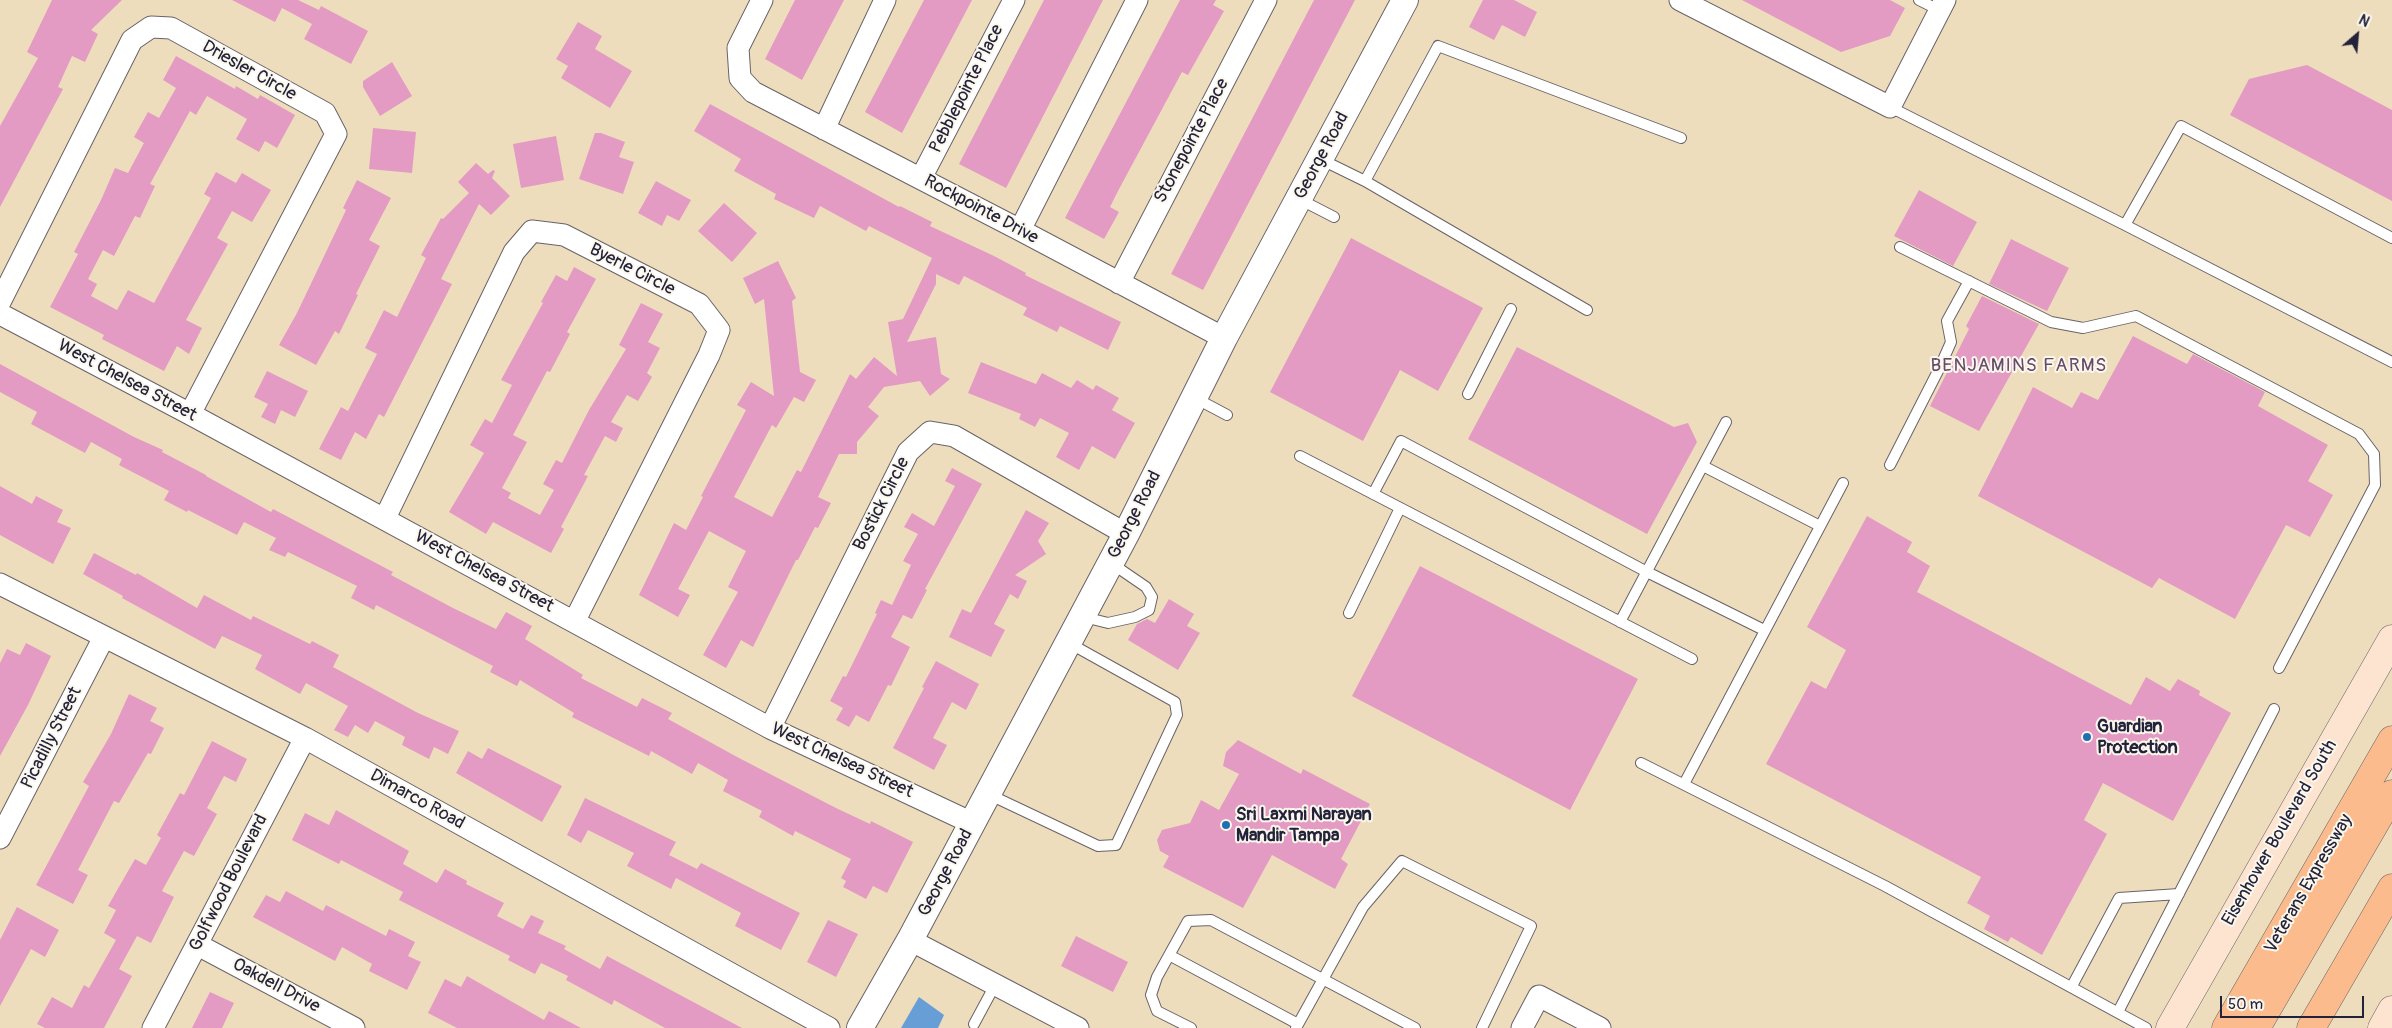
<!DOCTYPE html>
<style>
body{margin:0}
#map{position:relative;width:2392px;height:1028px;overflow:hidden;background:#eeddbc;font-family:Pangolin,sans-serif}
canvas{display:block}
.north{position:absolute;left:2332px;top:10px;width:50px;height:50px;-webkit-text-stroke:4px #fbf7ec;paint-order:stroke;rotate:27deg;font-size:14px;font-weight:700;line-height:20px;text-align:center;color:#22223b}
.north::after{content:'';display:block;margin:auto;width:18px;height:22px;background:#22223b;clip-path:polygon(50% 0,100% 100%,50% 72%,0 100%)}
.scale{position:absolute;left:2220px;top:996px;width:144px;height:22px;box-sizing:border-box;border:2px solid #22223b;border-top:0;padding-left:6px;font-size:15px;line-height:18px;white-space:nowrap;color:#22223b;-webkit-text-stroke:4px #fbf7ec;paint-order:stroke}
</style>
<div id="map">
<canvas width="2392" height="1028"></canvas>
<div class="north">N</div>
<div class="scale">50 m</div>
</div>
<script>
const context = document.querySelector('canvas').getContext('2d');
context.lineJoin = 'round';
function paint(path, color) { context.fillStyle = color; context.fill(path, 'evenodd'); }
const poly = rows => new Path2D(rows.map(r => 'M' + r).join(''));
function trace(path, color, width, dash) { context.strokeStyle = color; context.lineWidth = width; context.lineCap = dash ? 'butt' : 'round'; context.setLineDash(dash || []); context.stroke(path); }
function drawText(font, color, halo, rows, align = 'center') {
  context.font = font + ' Pangolin,sans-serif'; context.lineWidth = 4; context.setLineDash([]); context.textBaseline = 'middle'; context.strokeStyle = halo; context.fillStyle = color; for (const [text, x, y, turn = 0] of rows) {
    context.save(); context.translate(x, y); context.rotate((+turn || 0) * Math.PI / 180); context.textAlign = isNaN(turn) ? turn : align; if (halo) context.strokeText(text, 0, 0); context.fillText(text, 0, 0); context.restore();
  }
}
const water = poly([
 [919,997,944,1015,938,1028,901,1028]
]);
const building = poly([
 [52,0,122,0,91,30,98,34,85,62,72,56,58,87,63,89,0,207,0,126,38,58,27,52],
 [232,0,298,0,319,10,321,6,368,31,351,64,304,39,312,24,282,8,275,22],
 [795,0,844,0,802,80,765,59],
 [924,0,972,0,902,133,865,112],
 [1044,0,1103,0,1006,188,959,164],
 [1180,0,1216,0,1213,5,1224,11,1188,75,1182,72,1118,191,1110,207,1119,212,1104,239,1065,218],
 [1314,0,1355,0,1203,290,1171,274],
 [1483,0,1514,0,1537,12,1525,37,1502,25,1494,40,1469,27],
 [1742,0,1890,0,1905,8,1890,36,1841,52],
 [578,22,602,36,595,49,632,71,610,108,561,78,568,66,556,59],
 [176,56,235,89,236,86,258,99,260,95,295,115,277,148,265,141,259,152,236,139,247,119,207,96,196,115,190,111,150,184,155,186,140,218,135,216,114,256,103,250,88,279,97,284,91,296,117,310,128,290,154,303,211,198,204,194,216,172,236,183,242,173,271,190,252,222,232,211,217,238,228,244,186,320,202,328,189,354,177,346,164,371,102,339,104,335,50,307,78,254,74,252,101,200,115,168,128,173,144,143,134,137,148,112,159,118,176,88,163,80],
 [392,62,412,96,380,116,363,87,363,81],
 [2307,65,2392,110,2392,201,2230,115,2249,79],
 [710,104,899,207,900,206,932,222,930,226,994,256,1026,273,1025,275,1121,322,1108,350,1060,326,1057,332,1023,315,1027,308,964,276,959,285,936,274,936,284,907,342,936,337,941,374,950,379,930,396,920,381,884,387,868,407,879,416,857,442,857,454,839,454,818,497,831,503,818,528,815,527,798,560,796,560,753,647,741,640,726,668,703,655,738,592,728,587,746,551,709,531,678,589,690,595,678,617,639,595,674,523,686,530,703,497,701,496,746,410,737,405,751,382,774,396,764,299,755,304,743,278,778,261,796,298,792,301,800,372,816,380,804,402,794,397,776,428,772,425,734,497,772,517,797,470,801,472,850,374,856,379,874,357,897,376,888,322,903,319,932,258,869,226,866,231,820,206,814,218,774,199,776,194,734,171,741,159,694,131],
 [373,128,416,132,412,173,369,169],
 [595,133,601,133,625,142,619,157,634,162,623,194,579,179],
 [556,136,564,180,521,188,513,144],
 [476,163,488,174,493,170,495,171,492,178,510,196,491,215,479,204,441,279,452,284,384,417,379,414,366,439,355,432,341,460,319,449,341,407,348,411,377,354,365,348,384,310,397,317,426,258,421,255,441,218,443,219,469,193,458,182],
 [357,180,391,198,369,240,380,246,356,294,358,295,339,334,335,331,316,365,279,345,297,313,346,210,343,208],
 [656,181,691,200,679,221,667,215,662,226,638,213],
 [1919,190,1977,222,1953,266,1894,236],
 [724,203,757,233,732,262,698,231],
 [1351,238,1483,308,1438,391,1400,370,1363,441,1270,392],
 [2011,239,2069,268,2047,311,1989,284],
 [574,267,596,279,567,332,570,334,550,372,547,371,513,435,527,442,502,488,511,493,508,498,540,515,554,490,543,484,556,460,562,463,589,410,626,349,619,345,641,303,663,314,648,342,660,348,647,373,652,377,638,401,627,395,611,422,623,428,616,442,605,436,584,475,588,476,561,527,564,529,551,553,493,522,486,534,449,512,484,453,470,445,485,419,492,423,512,385,501,380,543,303,541,302,556,275,567,281],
 [1982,296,2039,324,1979,431,1930,406,1969,329,1966,326],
 [2133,336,2187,364,2193,354,2265,392,2258,406,2328,445,2308,481,2333,495,2310,537,2286,525,2235,619,2159,578,2152,588,1978,496,2033,387,2072,408,2081,392,2098,400],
 [1517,347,1674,427,1688,423,1697,442,1647,534,1468,439],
 [981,362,1036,384,1042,373,1071,388,1077,380,1093,390,1096,385,1119,398,1112,410,1135,423,1115,459,1092,446,1079,470,1056,457,1069,433,1040,418,1035,427,1019,419,1021,414,968,393],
 [0,364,134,437,163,450,162,452,206,475,206,476,271,512,273,509,393,572,391,575,453,608,496,629,506,612,532,626,525,639,583,675,581,678,637,707,642,698,672,713,668,719,739,758,836,808,870,824,871,821,913,842,887,893,873,886,866,899,843,887,846,881,841,878,851,859,795,831,793,836,759,817,762,811,723,791,728,780,698,763,692,774,651,751,649,756,572,717,574,713,520,680,517,686,490,672,493,666,376,605,374,610,351,598,357,586,288,552,285,557,269,550,276,538,244,522,237,535,188,510,187,512,164,500,169,491,119,465,122,459,91,442,85,453,31,424,37,412,0,392],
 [267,371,308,391,295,417,281,410,275,424,261,417,268,404,254,397],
 [952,468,982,484,925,589,927,590,912,619,903,615,891,637,910,647,891,686,888,685,869,722,856,715,849,727,836,720,843,708,830,701,843,676,846,677,877,614,875,613,881,600,892,605,911,565,903,561,918,534,904,527,912,513,934,526,955,486,945,481],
 [0,486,32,504,36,496,63,510,57,522,71,528,53,564,0,535],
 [1026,510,1049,523,1038,541,1046,554,1015,575,1027,581,1018,599,1010,594,994,624,1005,630,991,657,949,637,962,609,971,613],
 [1867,516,1912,542,1907,552,1930,566,1917,592,2131,705,2146,677,2170,691,2178,679,2200,691,2199,695,2231,713,2173,821,2103,783,2084,820,2107,834,2042,955,2011,937,2008,942,1984,929,1990,916,1967,903,1981,877,1766,764,1811,681,1826,689,1846,650,1807,627],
 [94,553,136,575,137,573,197,608,204,595,251,620,253,616,310,644,312,641,339,655,333,667,418,713,459,731,448,754,434,747,429,759,402,745,405,737,375,721,368,733,355,725,348,737,334,730,348,706,306,683,300,694,255,669,262,655,222,636,215,649,122,598,123,596,83,574],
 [1420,566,1638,679,1570,810,1352,696],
 [1169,599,1194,614,1187,626,1200,633,1178,670,1128,640,1137,624,1147,619,1155,623],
 [26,643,51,656,28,705,0,756,0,663,7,649,20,655],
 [936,661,979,684,966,710,952,702,933,738,947,745,934,770,893,748,924,688,922,687],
 [129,694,157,708,150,721,164,728,151,754,148,753,119,803,114,801,78,870,88,875,73,904,36,885,89,786,83,782,111,734],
 [1238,740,1301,774,1303,769,1370,804,1341,859,1348,864,1335,889,1272,855,1243,908,1163,867,1169,856,1160,851,1157,840,1162,830,1190,823,1201,800,1219,810,1239,774,1223,766,1226,752],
 [212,741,247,759,236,782,224,776,207,808,217,814,194,856,184,851,162,891,174,897,151,943,137,936,119,969,132,976,104,1028,45,1028,37,1024,52,997,72,1008,84,985,89,988,116,940,104,933,116,910,108,906,135,859,146,865,161,838,157,835,180,793,184,795],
 [488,748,562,786,542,822,456,773,468,751,482,759],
 [585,798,676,842,669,855,697,869,701,863,800,913,781,950,735,926,741,913,676,878,671,889,627,866,634,853,588,830,581,843,567,835],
 [336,810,409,851,403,864,437,883,445,869,467,881,466,884,504,903,497,916,523,929,531,915,544,921,538,933,566,946,564,949,600,969,607,956,742,1028,665,1028,614,1000,612,1005,566,980,568,976,541,963,535,974,508,960,510,956,399,900,403,892,341,860,339,864,292,840,305,813,329,825],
 [286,891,323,911,326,905,386,936,389,929,415,942,408,956,421,962,407,990,369,971,372,964,342,947,335,961,253,917,266,895,280,902],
 [17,907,59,930,45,957,31,949,0,1006,0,940],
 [828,920,858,934,836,977,807,962],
 [1076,936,1128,962,1113,992,1061,966],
 [467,976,544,1020,549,1011,581,1028,457,1028,428,1013,445,979,461,987],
 [210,992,234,1003,222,1028,192,1028]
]);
const service = poly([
 [1919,0,1939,10],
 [1890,107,2125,225],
 [1320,159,1365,181],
 [1299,199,1334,217],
 [2392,238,2181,126,2125,225,2392,362],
 [1900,247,2051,322,2083,328,2136,316,2359,434,2374,454,2375,485,2279,668],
 [1587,310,1365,181,1438,46,1681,138],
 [1468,394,1511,309],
 [1195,398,1227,415],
 [1300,456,1692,659],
 [1890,465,1940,367,1951,342,1947,321,1969,281],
 [1703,466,1820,526],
 [1373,494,1401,441,1647,572,1764,630],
 [1349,613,1400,508],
 [1084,617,1108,623,1135,617,1149,610,1152,597,1146,587,1111,563],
 [1620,622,1726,422],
 [1641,763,1885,886,2146,1028],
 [1684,784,1843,483],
 [988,794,1098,846,1116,845,1177,715,1175,702,1069,643],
 [1169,955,1298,1024],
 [2072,986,2119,898,2179,894],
 [2118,1012,2274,709],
 [974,1024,995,985],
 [1191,1028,1157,1011,1151,995,1157,977,1188,921,1211,920,1415,1028],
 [1296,1028,1363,907,1402,861,1531,926,1482,1028]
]);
const minor = poly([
 [762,0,738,48,740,78,753,92,1020,230,1224,338],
 [1680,0,1890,107,1945,0],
 [824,129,885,0],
 [921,178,1014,0],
 [1020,230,1137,0],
 [1119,283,1266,0],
 [0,302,132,40,151,27,171,28,325,113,336,134,190,414],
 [0,314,190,414,770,728,972,823],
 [385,518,514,252,532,231,564,235,699,304,719,330,709,355,575,620],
 [0,584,305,738,829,1028],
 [770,728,908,452,930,432,954,436,1126,534],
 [0,838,104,637],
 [910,940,1078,1028],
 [198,945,354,1028],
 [153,1028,305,738],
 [1522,1028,1539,996,1600,1028]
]);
const tertiary = poly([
 [860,1028,910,940,1126,534,1224,338,1405,0]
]);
const secondary = poly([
 [2170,1028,2392,639],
 [2382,1028,2392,1010]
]);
const motorway = poly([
 [2226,1028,2392,740],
 [2256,1028,2392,794],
 [2311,1028,2392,888]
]);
const markers = [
 [2087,737,5,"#1f6fb2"],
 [1226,825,5,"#1f6fb2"]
];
const streetNames = [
 ["Driesler Circle",249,71,29],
 ["Pebblepointe Place",967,89,-63],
 ["Stonepointe Place",1192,141,-62],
 ["George Road",1322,156,-62],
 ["Rockpointe Drive",981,210,28],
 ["Byerle Circle",632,270,27],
 ["West Chelsea Street",127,381,28],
 ["Bostick Circle",882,504,-63],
 ["George Road",1135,515,-63],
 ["West Chelsea Street",484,572,28],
 ["Picadilly Street",52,738,-63],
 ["West Chelsea Street",842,761,25],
 ["Dimarco Road",417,800,29],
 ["Eisenhower Boulevard South",2280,833,-60],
 ["George Road",946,873,-62],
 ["Golfwood Boulevard",229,883,-63],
 ["Veterans Expressway",2309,884,-60],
 ["Oakdell Drive",276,986,28]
];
const poiNames = [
 ["Guardian",2097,727],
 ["Protection",2097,748],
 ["Sri Laxmi Narayan",1236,815],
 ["Mandir Tampa",1236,836]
];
const neighbourhoodNames = [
 ["BENJAMINS FARMS",2019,366]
];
paint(water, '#679ed5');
paint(building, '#e39bc3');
trace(service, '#696368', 12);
trace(minor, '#696368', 23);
trace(tertiary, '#696368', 28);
trace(secondary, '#696368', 29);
trace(motorway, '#696368', 29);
trace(service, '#fff', 10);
trace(minor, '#fff', 21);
trace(tertiary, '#fff', 26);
trace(secondary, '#fde4d1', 28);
trace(motorway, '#fbbb8c', 28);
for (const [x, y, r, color] of markers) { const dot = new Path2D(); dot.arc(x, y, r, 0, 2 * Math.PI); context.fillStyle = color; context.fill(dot); trace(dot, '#fbf7ec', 2); }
drawText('18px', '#22223b', '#fbf7ec', streetNames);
drawText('bold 18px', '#22223b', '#fbf7ec', poiNames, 'left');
context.letterSpacing = '1px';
drawText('19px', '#664c6b', '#fbf7ec', neighbourhoodNames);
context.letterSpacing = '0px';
</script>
